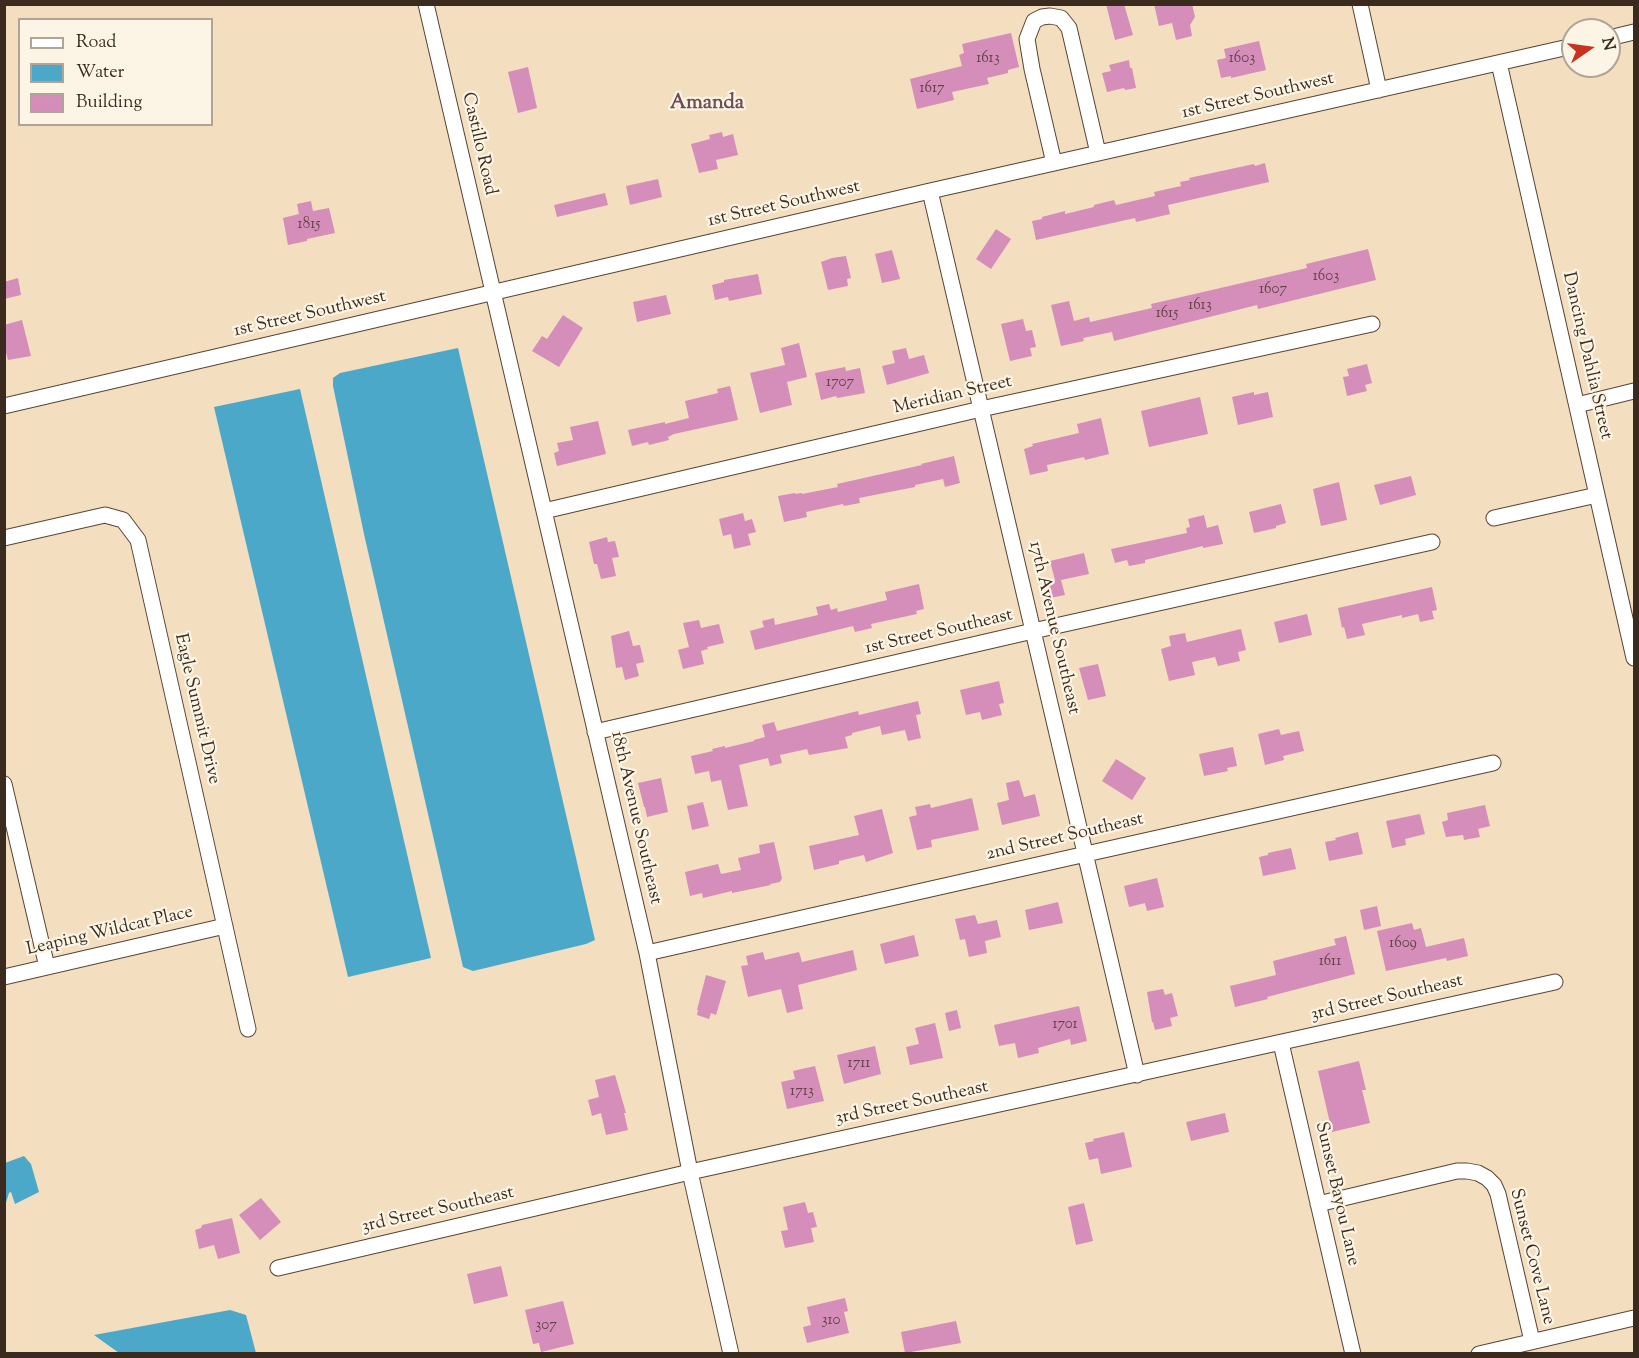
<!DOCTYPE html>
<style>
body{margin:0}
#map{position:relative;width:1639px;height:1358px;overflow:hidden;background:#f4dec0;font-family:"Sorts Mill Goudy",serif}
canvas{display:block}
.frame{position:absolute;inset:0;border:6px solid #3b2a1e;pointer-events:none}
.legend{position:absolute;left:18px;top:18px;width:195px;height:108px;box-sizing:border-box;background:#fcf5e5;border:2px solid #afa495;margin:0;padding:8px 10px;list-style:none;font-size:18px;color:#3b2a1e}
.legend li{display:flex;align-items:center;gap:12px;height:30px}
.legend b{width:30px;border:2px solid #afa495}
.north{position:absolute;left:1561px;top:18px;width:60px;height:60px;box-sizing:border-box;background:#fcf5e5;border:2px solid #afa495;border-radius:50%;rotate:77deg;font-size:16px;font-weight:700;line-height:24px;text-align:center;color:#3b2a1e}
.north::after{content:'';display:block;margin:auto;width:21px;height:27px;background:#c8321e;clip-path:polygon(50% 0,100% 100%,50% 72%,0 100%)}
</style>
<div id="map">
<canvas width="1639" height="1358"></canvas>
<div class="frame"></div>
<ul class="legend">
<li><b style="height:8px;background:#fff"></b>Road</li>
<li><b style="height:16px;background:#4ba8c9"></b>Water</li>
<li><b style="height:16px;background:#d58dba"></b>Building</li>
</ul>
<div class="north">N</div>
</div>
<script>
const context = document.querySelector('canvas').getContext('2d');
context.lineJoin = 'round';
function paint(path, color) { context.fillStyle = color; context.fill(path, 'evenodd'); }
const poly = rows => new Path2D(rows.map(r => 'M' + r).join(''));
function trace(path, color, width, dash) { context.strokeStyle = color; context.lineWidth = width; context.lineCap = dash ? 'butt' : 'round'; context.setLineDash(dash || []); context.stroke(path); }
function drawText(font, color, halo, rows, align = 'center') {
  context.font = font + ' "Sorts Mill Goudy",serif'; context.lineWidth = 4.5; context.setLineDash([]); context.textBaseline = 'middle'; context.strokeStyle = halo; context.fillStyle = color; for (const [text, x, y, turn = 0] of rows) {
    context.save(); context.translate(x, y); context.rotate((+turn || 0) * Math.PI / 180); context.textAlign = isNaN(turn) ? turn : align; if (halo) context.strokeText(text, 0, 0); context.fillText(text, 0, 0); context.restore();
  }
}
const water = poly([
 [458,348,595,940,586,944,473,971,463,967,364,534,333,386,333,378,340,373],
 [300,389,431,958,348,977,214,407],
 [24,1156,31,1164,39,1192,15,1204,11,1192,9,1193,5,1206,5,1163],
 [230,1310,246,1315,256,1353,119,1353,94,1335]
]);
const building = poly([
 [1106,4,1124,4,1133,35,1115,40],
 [1154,4,1192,4,1195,17,1190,25,1192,36,1176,40,1172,23,1159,26],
 [1011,33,1019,67,1008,70,1008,73,987,78,989,84,952,92,954,100,917,109,910,79,962,66,959,55,964,53,962,44],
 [1259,41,1266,70,1231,78,1231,76,1221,78,1217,60,1226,58,1224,49],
 [1129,60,1130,68,1132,68,1136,88,1125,90,1124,88,1107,92,1102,73,1111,71,1109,65],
 [528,67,537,108,518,113,508,72],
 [722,132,723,137,733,134,738,155,716,160,718,169,699,173,691,144,710,139,709,135],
 [1265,163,1269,182,1168,205,1170,214,1136,222,1135,218,1036,240,1032,221,1042,219,1042,217,1065,211,1065,214,1094,207,1094,205,1114,200,1116,205,1155,196,1154,192,1181,186,1180,182,1190,180,1189,178,1254,164,1255,166],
 [658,179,662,197,630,205,626,186],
 [605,193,608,205,557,217,554,205],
 [311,201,313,211,329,208,335,233,307,239,307,241,288,245,283,218,299,214,297,204],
 [996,229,1011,239,991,269,976,259],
 [1368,249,1376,280,1258,309,1257,305,1114,341,1112,332,1083,338,1084,341,1061,346,1051,305,1069,301,1074,321,1089,317,1090,322,1152,308,1151,304,1307,268,1306,264],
 [892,250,900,279,882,283,875,254],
 [846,256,851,278,847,279,848,286,828,290,821,262,832,258],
 [758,274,762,294,729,301,728,297,715,300,712,285,724,282,724,280],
 [18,278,21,295,4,299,4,282],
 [666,295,671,314,637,322,633,302],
 [563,315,583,328,559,367,532,351,542,336,547,339],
 [1023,319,1026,331,1032,330,1036,347,1030,348,1032,356,1010,361,1001,324],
 [22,320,31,356,8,360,4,345,4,325],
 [799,343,807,377,787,382,792,405,760,413,750,373,785,365,781,348],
 [906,348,909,359,924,355,929,373,887,385,882,366,895,363,892,351],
 [1367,364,1372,383,1365,385,1367,391,1347,396,1343,377,1349,376,1347,369],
 [845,367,846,371,860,368,865,393,837,398,836,396,821,400,815,373],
 [730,386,738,420,674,434,668,437,669,440,649,445,648,442,632,446,628,430,665,422,665,424,689,418,685,401,718,393,717,389],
 [1254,392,1254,395,1268,392,1273,417,1238,425,1232,397],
 [1200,397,1208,434,1149,447,1141,411],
 [1101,418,1109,454,1085,460,1084,457,1047,465,1048,471,1030,475,1024,449,1033,446,1032,444,1079,433,1077,424],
 [598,421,606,454,557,466,554,453,559,451,557,443,573,440,570,427],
 [954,456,960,483,945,487,943,479,915,485,915,487,859,498,860,503,844,506,843,504,806,512,807,517,784,522,778,496,795,493,795,494,802,493,802,494,838,487,837,484,922,465,921,464],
 [1411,476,1416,495,1380,505,1374,485],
 [1339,482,1347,520,1321,526,1313,489],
 [1281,504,1286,523,1276,526,1276,528,1254,533,1249,512],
 [743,513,745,521,752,519,756,532,748,534,751,545,734,549,731,534,723,536,719,519],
 [1204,515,1207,528,1218,525,1223,544,1203,548,1203,546,1145,560,1145,563,1129,566,1127,560,1115,563,1111,549,1187,533,1186,528,1190,527,1188,519],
 [607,537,608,542,615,541,619,557,612,558,616,576,601,579,597,564,594,564,589,542],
 [1084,553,1089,574,1061,580,1065,595,1050,598,1046,582,1055,580,1050,561],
 [919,584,924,609,916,611,917,614,871,624,872,628,855,632,853,626,755,650,750,631,764,627,762,621,774,618,775,625,818,615,816,607,829,604,831,610,837,608,838,612,887,600,885,592],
 [1432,587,1437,610,1432,611,1434,619,1420,622,1418,614,1402,618,1402,615,1362,624,1365,635,1347,639,1344,627,1342,628,1338,608],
 [1307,614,1312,635,1279,643,1274,622],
 [699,620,701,628,719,624,724,643,707,647,708,649,701,651,704,664,683,669,678,650,689,647,683,623],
 [1241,629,1246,650,1238,652,1240,661,1218,666,1215,657,1192,662,1195,675,1169,681,1161,649,1171,646,1169,636,1185,633,1187,642],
 [629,631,633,646,640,645,644,662,636,664,639,676,625,680,622,667,616,668,611,636],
 [1098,664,1106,696,1088,700,1079,668],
 [999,681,1004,703,999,704,1002,715,982,720,980,712,966,715,960,690],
 [918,701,921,714,916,715,921,738,908,741,905,730,882,735,880,726,852,733,852,735,845,737,848,748,809,755,807,749,780,755,782,763,770,766,768,758,739,765,748,806,728,810,721,780,711,782,709,771,695,774,691,756,713,751,712,749,725,746,725,748,754,741,754,740,765,737,762,725,774,722,777,731,858,711,859,715],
 [1279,729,1281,735,1299,731,1304,751,1283,756,1284,760,1265,765,1258,734],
 [1233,747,1237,766,1227,768,1228,771,1204,776,1199,754],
 [1116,759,1146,778,1132,800,1102,781],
 [661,778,668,812,647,817,645,807,644,807,638,783],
 [1019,780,1024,797,1035,794,1040,816,1002,825,997,803,1009,800,1006,783],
 [972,798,979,830,931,840,932,847,917,850,909,817,917,815,915,807,930,804,931,808],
 [703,802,709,826,692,830,687,806],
 [1485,805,1490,826,1478,829,1480,837,1464,840,1463,835,1446,837,1442,822,1448,820,1447,813],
 [882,809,893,853,866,862,864,855,839,861,839,864,814,870,809,846,859,835,854,816],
 [1420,814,1425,834,1405,839,1406,845,1392,848,1386,821],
 [1358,832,1363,854,1329,861,1325,842,1336,840,1335,838],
 [774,842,782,878,780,882,770,884,771,885,732,893,732,891,703,898,702,893,690,896,685,872,718,864,721,874,741,870,738,858,760,853,759,845],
 [1291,848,1296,869,1263,876,1259,857,1268,855,1268,853],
 [1157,878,1164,907,1147,911,1145,903,1129,907,1124,886],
 [1058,902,1063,923,1029,930,1025,910],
 [1377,906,1381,926,1364,930,1360,910],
 [975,915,978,924,997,920,1001,937,985,941,987,953,969,957,965,939,960,940,955,919],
 [1412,923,1414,930,1421,928,1426,947,1464,938,1468,956,1447,961,1446,958,1386,971,1377,931],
 [914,935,919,956,885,964,880,944],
 [1346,936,1355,974,1267,997,1268,999,1235,1007,1230,986,1276,975,1273,961,1336,945,1334,939],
 [853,950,857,970,798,985,803,1009,787,1013,781,989,748,997,741,966,748,965,746,956,763,952,765,960,799,952,802,962],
 [706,975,726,981,716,1015,711,1013,709,1019,697,1015,698,1010,697,1010],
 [1163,989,1165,995,1172,993,1178,1016,1170,1018,1172,1026,1155,1030,1153,1022,1152,1022,1147,992],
 [1079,1006,1087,1041,1071,1045,1070,1039,1038,1048,1039,1053,1018,1058,1015,1043,999,1046,994,1025],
 [957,1010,961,1028,949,1031,945,1013],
 [935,1023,943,1058,910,1065,906,1047,919,1044,915,1028],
 [875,1046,881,1074,844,1084,837,1055],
 [1359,1061,1366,1090,1362,1090,1370,1123,1332,1132,1318,1071],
 [815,1066,824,1101,787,1109,781,1082,795,1079,793,1071],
 [615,1075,626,1113,624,1113,628,1130,606,1135,601,1113,592,1116,588,1100,599,1097,595,1080],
 [1225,1113,1229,1132,1191,1141,1186,1122],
 [1124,1132,1132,1167,1101,1174,1098,1158,1089,1160,1085,1143,1094,1141,1093,1139],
 [261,1198,281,1222,260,1240,239,1215],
 [805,1202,808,1213,813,1212,817,1227,811,1228,814,1242,785,1248,781,1231,788,1230,783,1207],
 [1084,1203,1093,1241,1076,1245,1068,1207],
 [232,1218,240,1253,218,1259,214,1245,199,1249,195,1230,201,1228,202,1225],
 [501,1266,508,1296,474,1304,467,1274],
 [845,1298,848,1311,844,1312,849,1333,807,1343,803,1327,811,1325,807,1307],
 [563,1301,574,1344,541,1352,539,1343,533,1344,525,1310],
 [956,1321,961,1343,905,1353,901,1332]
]);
const minor = poly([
 [426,4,647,953,690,1172,731,1354],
 [1360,4,1379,90],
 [1609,38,1634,32],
 [1499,63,1634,658],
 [1054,163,1032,69,1027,39,1034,21,1042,17,1050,16,1061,18,1069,28,1098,153],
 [930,191,1137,1075],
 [1577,405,1634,391],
 [4,406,930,191,1573,46],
 [544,511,981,409,1372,324],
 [1494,518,1597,495],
 [4,538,105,515,123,520,138,540,248,1029],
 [595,732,1033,631,1432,542],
 [4,784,47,967],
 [647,953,1086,854,1493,763],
 [4,977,225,926],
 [1281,1043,1353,1354],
 [1318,1204,1457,1171,1467,1171,1478,1173,1487,1178,1494,1185,1498,1194,1532,1341],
 [278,1268,690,1172,1555,982],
 [1479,1354,1634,1318]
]);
const numberNames = [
 ["1613",988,59],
 ["1603",1242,59],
 ["1617",932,89],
 ["1815",309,225],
 ["1603",1326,277],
 ["1607",1273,290],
 ["1613",1200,306],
 ["1615",1167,314],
 ["1707",840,383],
 ["1609",1403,944],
 ["1611",1330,962],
 ["1701",1065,1025],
 ["1711",859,1064],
 ["1713",802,1092],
 ["310",831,1321],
 ["307",546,1326]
];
const streetNames = [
 ["1st Street Southwest",1258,97,-13],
 ["Castillo Road",478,144,77],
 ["1st Street Southwest",784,205,-13],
 ["1st Street Southwest",310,315,-13],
 ["Dancing Dahlia Street",1586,356,77],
 ["Meridian Street",953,396,-13],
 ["17th Avenue Southeast",1053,628,77],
 ["1st Street Southeast",939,633,-13],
 ["Eagle Summit Drive",196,709,77],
 ["18th Avenue Southeast",635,818,77],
 ["2nd Street Southeast",1065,838,-13],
 ["Leaping Wildcat Place",110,932,-13],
 ["3rd Street Southeast",1387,999,-13],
 ["3rd Street Southeast",912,1104,-12],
 ["Sunset Bayou Lane",1336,1194,77],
 ["3rd Street Southeast",438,1211,-13],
 ["Sunset Cove Lane",1531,1257,76]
];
const neighbourhoodNames = [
 ["Amanda",707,105]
];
paint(water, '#4ba8c9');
paint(building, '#d58dba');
trace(minor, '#574536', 17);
trace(minor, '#fff', 15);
drawText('15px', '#624345', null, numberNames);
drawText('18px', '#3b2a1e', '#fcf5e5', streetNames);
drawText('bold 20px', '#714d55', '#fcf5e5', neighbourhoodNames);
</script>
